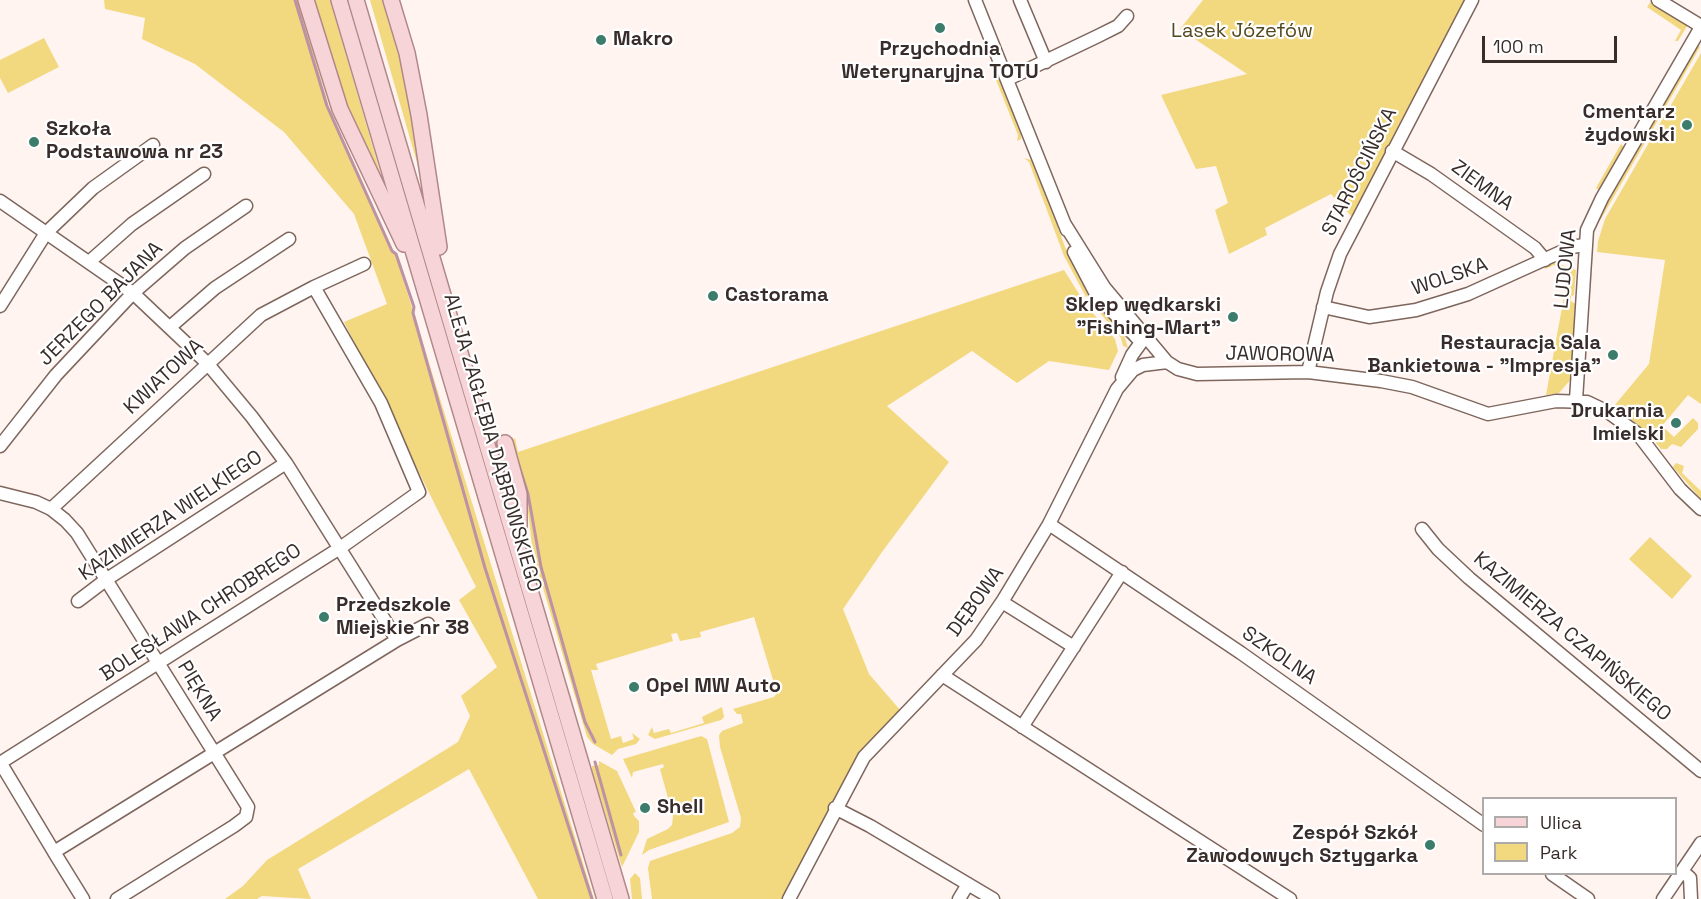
<!DOCTYPE html>
<meta charset="utf-8">
<style>
body{margin:0}
#map{position:relative;width:1701px;height:899px;overflow:hidden;background:#fff4f0;font-family:"Space Grotesk",sans-serif}
canvas{display:block}
.legend{position:absolute;left:1482px;top:797px;width:195px;height:78px;box-sizing:border-box;background:#fff;border:2px solid #afabaa;margin:0;padding:8px 10px;list-style:none;font-size:18px;color:#382d2a}
.legend li{display:flex;align-items:center;gap:12px;height:30px}
.legend b{width:30px;border:2px solid #afabaa}
.scale{position:absolute;left:1482px;top:36px;width:135px;height:27px;box-sizing:border-box;border:3px solid #382d2a;border-top:0;padding-left:8px;font-size:18px;line-height:21px;white-space:nowrap;color:#382d2a;-webkit-text-stroke:4px #fff;paint-order:stroke}
</style>
<div id="map">
<canvas width="1701" height="899"></canvas>
<ul class="legend">
<li><b style="height:8px;background:#f7d4d7"></b>Ulica</li>
<li><b style="height:16px;background:#f2d87e"></b>Park</li>
</ul>
<div class="scale">100 m</div>
</div>
<script>
const context = document.querySelector('canvas').getContext('2d');
context.lineJoin = 'round';
function paint(path, color) { context.fillStyle = color; context.fill(path, 'evenodd'); }
const poly = rows => new Path2D(rows.map(r => 'M' + r).join(''));
function trace(path, color, width, dash) { context.strokeStyle = color; context.lineWidth = width; context.lineCap = dash ? 'butt' : 'round'; context.setLineDash(dash || []); context.stroke(path); }
function drawText(font, color, halo, rows, align = 'center') {
  context.font = font + ' "Space Grotesk",sans-serif'; context.lineWidth = 4.5; context.setLineDash([]); context.textBaseline = 'middle'; context.strokeStyle = halo; context.fillStyle = color; for (const [text, x, y, turn = 0] of rows) {
    context.save(); context.translate(x, y); context.rotate((+turn || 0) * Math.PI / 180); context.textAlign = isNaN(turn) ? turn : align; if (halo) context.strokeText(text, 0, 0); context.fillText(text, 0, 0); context.restore();
  }
}
const green = poly([
 [104,0,298,0,329,107,397,259,594,899,538,899,469,769,298,869,311,899,262,896,257,899,225,899,243,886,267,860,458,742,470,716,461,696,497,667,459,600,476,587,344,322,387,304,354,214,284,132,195,64,142,39,145,18,105,9],
 [314,0,330,0,385,189,343,96],
 [370,0,383,0,407,80,416,129,420,173],
 [1203,0,1466,0,1396,130,1353,218,1331,194,1265,228,1267,235,1229,254,1215,210,1228,203,1216,166,1196,169,1161,95,1247,74,1180,29],
 [1652,0,1677,19,1679,16,1689,23,1678,41,1675,41,1681,30,1647,7],
 [44,38,59,67,8,93,0,78,0,60],
 [1697,43,1700,47,1601,219,1598,221,1601,209],
 [1701,53,1701,404,1688,395,1662,426,1674,437,1693,418,1698,423,1698,429,1681,447,1672,444,1667,449,1661,449,1647,432,1614,406,1649,364,1665,260,1597,252,1598,241,1605,219,1666,113,1670,115,1668,110],
 [996,66,1021,132,1021,139,1017,141,1018,135,992,70],
 [1621,144,1626,149,1598,190,1596,188],
 [1024,158,1031,160,1038,172,1065,247,1090,294,1086,297,1064,256,1029,162],
 [1553,262,1576,270,1574,295,1571,296,1571,301,1577,305,1572,378,1559,393,1546,395,1568,275,1554,265,1545,269,1544,266],
 [1064,270,1086,305,1115,339,1118,351,1109,370,1049,361,1017,383,972,351,887,406,949,462,882,552,843,609,869,674,901,711,865,749,784,899,652,899,648,868,650,861,732,833,740,827,741,818,720,747,719,735,722,731,743,723,741,714,737,714,733,709,774,697,777,693,754,617,700,632,701,637,680,641,677,633,671,634,673,641,596,664,598,670,591,670,611,739,621,736,623,743,634,739,632,733,640,739,636,744,618,749,612,755,593,744,587,737,533,554,526,494,512,440,515,438,518,452],
 [1094,300,1124,335,1128,348,1123,346,1121,338,1091,302],
 [1676,463,1684,466,1682,473,1701,491,1701,499,1673,467],
 [1650,537,1692,576,1672,599,1629,559],
 [722,707,724,717,721,720,655,739,648,735,652,727,654,733,669,729,671,733,704,723,702,717],
 [701,736,707,739,729,822,649,850,642,855,647,839,668,829,672,825,673,816,660,769,664,767,663,764,633,772,632,778,623,759],
 [599,761,617,771,636,812,633,813,634,816,639,821,639,832,622,867,592,771,592,766,599,765],
 [635,873,640,878,642,899,632,899,630,879]
]);
const stream = poly([
 [295,0,327,106,392,251,396,254,414,307,413,313,485,568,592,899],
 [518,463,528,494,541,567,585,722,595,742],
 [595,762,621,855]
]);
const minor = poly([
 [975,0,1067,230],
 [1020,0,1046,62],
 [1658,0,1701,26],
 [1008,79,1098,36,1118,26,1127,16],
 [1392,151,1431,174,1535,248,1545,260],
 [0,201,133,293,207,363,252,417,286,463,397,640],
 [1064,223,1104,287,1167,362,1178,369,1197,374,1308,372,1381,381,1412,387,1488,414,1556,401,1587,402,1608,412,1638,434,1680,489,1701,509],
 [1074,252,1096,294,1140,341],
 [89,262,132,224,204,174],
 [0,306,46,233,93,188,153,145],
 [1323,307,1369,317,1416,310,1468,294,1572,247,1584,245],
 [170,327,215,288,289,239],
 [1308,372,1327,292,1340,254,1472,0],
 [1122,377,1132,355,1145,337],
 [1576,400,1587,230,1602,198,1701,27],
 [0,446,56,375,133,293,185,248,246,206],
 [0,493,36,502,51,509,65,520,77,533,248,807,246,817,234,826,117,899],
 [51,509,261,315,314,287,364,264],
 [1049,524,1241,653,1484,825],
 [1422,529,1438,549,1469,578,1701,771],
 [78,601,107,579,286,463],
 [1002,602,1074,647],
 [942,675,1290,899],
 [1022,727,1122,572],
 [0,762,54,852],
 [0,763,340,548,419,492,381,403,314,287],
 [835,808,870,826,993,899],
 [1682,871,1690,878,1691,899],
 [1552,874,1588,899],
 [83,899,54,852,397,640,428,624],
 [789,899,864,757,976,640,1002,602,1049,524,1117,389,1133,370,1143,365,1167,362],
 [959,899,968,884],
 [1663,899,1701,843]
]);
const major = poly([
 [306,0,340,109,404,244],
 [339,0,605,899],
 [356,0,621,899],
 [391,0,407,53,419,115,439,247],
 [505,443,519,494,519,537]
]);
const markers = [
 [940,28,6,"#3c7c6b"],
 [601,40,6,"#3c7c6b"],
 [1687,125,6,"#3c7c6b"],
 [34,142,6,"#3c7c6b"],
 [713,296,6,"#3c7c6b"],
 [1233,317,6,"#3c7c6b"],
 [1613,355,6,"#3c7c6b"],
 [1676,423,6,"#3c7c6b"],
 [324,617,6,"#3c7c6b"],
 [634,687,6,"#3c7c6b"],
 [645,808,6,"#3c7c6b"],
 [1430,845,6,"#3c7c6b"]
];
const parkNames = [
 ["Lasek Józefów",1242,32]
];
const poiNames = [
 ["Makro",613,40],
 ["Przychodnia",940,50,"center"],
 ["Weterynaryjna TOTU",940,73,"center"],
 ["Cmentarz",1675,113,"right"],
 ["żydowski",1675,136,"right"],
 ["Szkoła",46,130],
 ["Podstawowa nr 23",46,153],
 ["Castorama",725,296],
 ["Sklep wędkarski",1221,306,"right"],
 ["\"Fishing-Mart\"",1221,329,"right"],
 ["Restauracja Sala",1601,344,"right"],
 ["Bankietowa - \"Impresja\"",1601,367,"right"],
 ["Drukarnia",1664,412,"right"],
 ["Imielski",1664,435,"right"],
 ["Przedszkole",336,606],
 ["Miejskie nr 38",336,629],
 ["Opel MW Auto",646,687],
 ["Shell",657,808],
 ["Zespół Szkół",1418,834,"right"],
 ["Zawodowych Sztygarka",1418,857,"right"]
];
const streetNames = [
 ["STAROŚCIŃSKA",1360,172,-63],
 ["ZIEMNA",1482,186,36],
 ["LUDOWA",1566,269,-84],
 ["WOLSKA",1450,277,-19],
 ["JERZEGO BAJANA",101,304,-45],
 ["JAWOROWA",1280,355,1],
 ["KWIATOWA",164,377,-43],
 ["ALEJA ZAGŁĘBIA DĄBROWSKIEGO",492,443,74],
 ["KAZIMIERZA WIELKIEGO",171,516,-34],
 ["DĘBOWA",976,602,-54],
 ["BOLESŁAWA CHROBREGO",201,613,-33],
 ["KAZIMIERZA CZAPIŃSKIEGO",1572,637,40],
 ["SZKOLNA",1279,656,35],
 ["PIĘKNA",199,691,59]
];
paint(green, '#f2d87e');
trace(stream, '#bc92a4', 3);
trace(minor, '#7e665d', 15);
trace(major, '#b18789', 18);
trace(minor, '#fff', 12);
trace(major, '#f7d4d7', 15);
for (const [x, y, r, color] of markers) { const dot = new Path2D(); dot.arc(x, y, r, 0, 2 * Math.PI); context.fillStyle = color; context.fill(dot); trace(dot, '#fff', 2); }
drawText('20px', '#53481f', '#fff', parkNames);
drawText('bold 20px', '#382d2a', '#fff', poiNames, 'left');
drawText('20px', '#382d2a', '#fff', streetNames);
</script>
